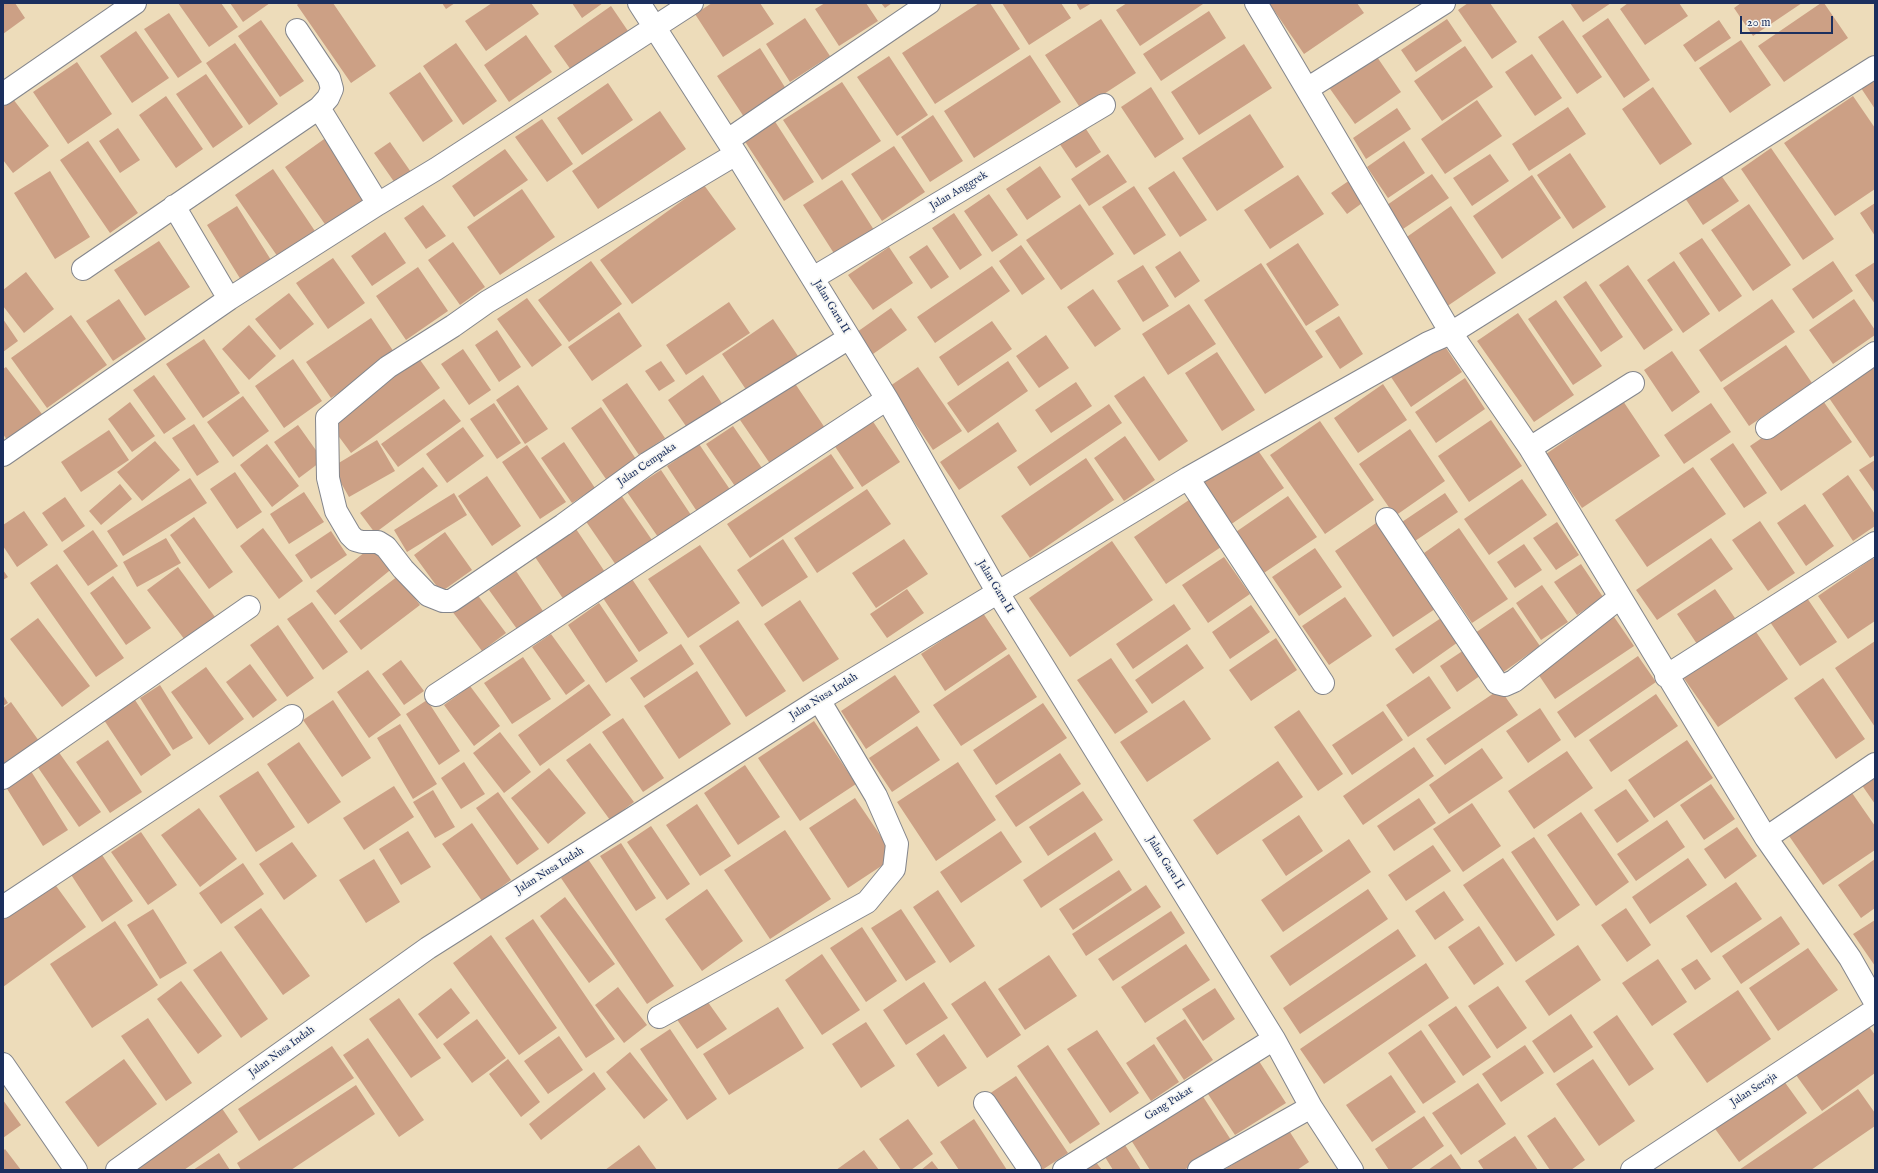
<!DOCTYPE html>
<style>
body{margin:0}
#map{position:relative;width:1878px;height:1173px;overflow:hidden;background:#eddcba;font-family:"IM FELL English",serif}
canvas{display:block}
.frame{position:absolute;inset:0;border:4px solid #1b2f5e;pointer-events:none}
.scale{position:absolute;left:1740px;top:16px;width:93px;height:18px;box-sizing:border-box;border:2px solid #1b2f5e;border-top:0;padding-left:5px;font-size:12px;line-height:14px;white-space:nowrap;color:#1b2f5e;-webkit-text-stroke:3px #f6f6f2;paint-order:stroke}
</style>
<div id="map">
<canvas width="1878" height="1173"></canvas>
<div class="frame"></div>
<div class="scale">20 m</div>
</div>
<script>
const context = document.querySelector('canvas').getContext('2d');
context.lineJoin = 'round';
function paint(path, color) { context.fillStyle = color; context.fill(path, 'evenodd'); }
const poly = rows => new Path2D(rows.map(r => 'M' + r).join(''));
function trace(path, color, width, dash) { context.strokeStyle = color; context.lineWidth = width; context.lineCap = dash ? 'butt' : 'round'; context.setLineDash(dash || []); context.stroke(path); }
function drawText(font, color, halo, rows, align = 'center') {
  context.font = font + ' "IM FELL English",serif'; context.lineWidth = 3.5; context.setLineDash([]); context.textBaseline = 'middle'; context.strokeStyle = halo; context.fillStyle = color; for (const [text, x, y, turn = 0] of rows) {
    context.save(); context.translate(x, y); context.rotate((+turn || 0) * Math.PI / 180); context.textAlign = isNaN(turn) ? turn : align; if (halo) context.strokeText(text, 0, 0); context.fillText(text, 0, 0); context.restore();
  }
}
const building = poly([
 [3,3,15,3,25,18,3,34],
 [178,3,221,3,238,27,209,47],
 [230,3,270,3,243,22],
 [299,3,333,3,376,66,351,83,297,5],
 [442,3,455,3,446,9],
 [492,3,531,3,539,14,486,51,465,21],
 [572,3,603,3,582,18],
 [712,3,760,3,774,24,723,57,695,14],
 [825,3,866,3,878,21,839,46,815,9],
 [881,3,892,3,885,8],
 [979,3,990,3,1020,49,935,104,902,53],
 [1002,3,1061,3,1071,18,1029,45],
 [1076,3,1092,3,1080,10],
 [1127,3,1202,3,1203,4,1140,46,1116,10],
 [1269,3,1357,3,1364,13,1304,54],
 [1468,3,1490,3,1517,42,1492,59,1458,10],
 [1570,3,1611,3,1583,22],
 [1628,3,1679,3,1688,16,1645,45,1620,9],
 [1741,3,1802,3,1753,36,1734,8],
 [1821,3,1824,3,1848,38,1784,82,1758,46],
 [611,6,628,31,571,70,554,46],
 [1209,11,1226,38,1161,81,1143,54],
 [169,13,202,62,178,78,144,29],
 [805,18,830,56,790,82,766,44],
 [1608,18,1650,80,1624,98,1582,36],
 [1101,19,1136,73,1081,109,1045,55],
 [1447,19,1462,41,1416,72,1401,50],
 [261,20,304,81,280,97,238,36],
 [1563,20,1602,77,1577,94,1538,37],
 [1719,20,1731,38,1695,62,1683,45],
 [136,31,169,78,132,103,100,56],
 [526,35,552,72,509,102,484,65],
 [1741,40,1771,85,1730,113,1699,68],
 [235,43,278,104,249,125,206,63],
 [456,43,497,101,463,125,423,66],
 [1244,44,1272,88,1199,135,1171,92],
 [1465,46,1493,87,1442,121,1414,81],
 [760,48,788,92,746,120,717,76],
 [1375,54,1401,92,1355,124,1328,86],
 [1532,54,1562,98,1535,116,1505,72],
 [1030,55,1061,102,974,158,944,111],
 [889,56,928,115,897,136,857,77],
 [77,62,112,114,68,144,33,92],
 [420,72,453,121,423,142,389,93],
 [206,74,243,127,213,148,176,94],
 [1875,74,1875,109,1859,85],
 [842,82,881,141,822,180,783,120],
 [608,83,633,120,582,155,557,118],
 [1151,87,1184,139,1155,158,1121,107],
 [1653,87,1692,144,1660,165,1622,109],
 [166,96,203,149,176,168,139,115],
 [1853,96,1875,128,1875,189,1835,216,1784,143],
 [13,99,49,146,13,173,3,160,3,107],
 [1477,100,1502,136,1445,174,1421,139],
 [1568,107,1586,134,1529,171,1512,144],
 [1397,108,1411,129,1366,159,1353,138],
 [660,111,686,149,598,209,572,171],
 [1250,114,1284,167,1217,211,1182,158],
 [933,115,963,161,930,182,901,137],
 [542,119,573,164,547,182,515,137],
 [774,120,814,182,784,201,744,140],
 [1084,126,1101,152,1076,168,1059,143],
 [118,128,140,160,120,173,99,141],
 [327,137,372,201,329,230,285,167],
 [88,141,138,213,110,233,60,160],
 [1404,141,1425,173,1388,198,1367,167],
 [390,142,413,175,397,186,374,153],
 [894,146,925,192,882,221,851,174],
 [1771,148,1834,239,1803,260,1741,169],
 [505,149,528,180,474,217,452,186],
 [1570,153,1606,207,1573,229,1537,175],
 [1108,154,1127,182,1089,206,1071,179],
 [1490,154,1509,181,1472,206,1453,178],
 [1040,166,1061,197,1027,220,1006,189],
 [273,169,317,234,280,260,235,195],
 [50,171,90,237,55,259,14,193],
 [1174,171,1207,220,1180,237,1148,188],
 [1718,171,1739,201,1703,225,1683,195],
 [1432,174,1449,198,1403,229,1387,205],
 [1298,175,1324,214,1270,249,1244,210],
 [1532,175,1561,218,1502,259,1473,216],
 [842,180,874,230,835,255,803,205],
 [1350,180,1365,201,1347,214,1331,193],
 [704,185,736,229,632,304,600,260],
 [1134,186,1166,235,1134,255,1102,207],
 [522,189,555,237,500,275,467,227],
 [989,194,1018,235,992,252,964,211],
 [1875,203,1875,236,1860,213],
 [1080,204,1114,254,1061,290,1026,240],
 [1749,204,1791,265,1753,291,1711,230],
 [423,205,446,236,426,249,404,218],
 [237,206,271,260,241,280,207,225],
 [1451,206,1496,273,1446,307,1401,241],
 [954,213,982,255,960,270,932,228],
 [385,232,406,263,372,286,351,256],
 [1702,238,1742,296,1719,312,1679,253],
 [159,241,190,287,145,316,114,270],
 [453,242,485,287,460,305,428,260],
 [1298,243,1339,305,1306,326,1266,264],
 [927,245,949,277,931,289,909,257],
 [1021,245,1045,279,1022,295,999,261],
 [889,247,913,283,873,310,848,275],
 [1180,251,1200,281,1175,298,1155,267],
 [333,258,365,303,328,329,296,283],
 [591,261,622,304,569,342,538,300],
 [1674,261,1710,314,1683,333,1647,280],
 [1833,261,1853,291,1813,319,1792,289],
 [1875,262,1875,304,1855,275],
 [1261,263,1323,357,1265,394,1204,300],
 [1143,265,1169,306,1143,322,1117,281],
 [1628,265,1673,330,1644,350,1599,285],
 [992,266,1010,291,935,343,917,317],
 [418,267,448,311,406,340,376,296],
 [26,272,54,309,24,333,3,306,3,290],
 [1586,281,1623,337,1601,352,1563,297],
 [1093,289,1121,329,1095,347,1067,307],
 [289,293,314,324,280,350,255,319],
 [527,298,562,345,532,367,497,319],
 [119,299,146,339,113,361,86,321],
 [1772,299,1795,332,1721,382,1699,350],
 [1854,299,1875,330,1875,335,1833,364,1809,330],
 [1556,300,1602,366,1573,385,1528,319],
 [729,302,750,333,686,375,666,345],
 [1189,304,1216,344,1168,375,1142,334],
 [891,308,907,330,873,354,857,332],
 [619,312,642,346,592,381,568,347],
 [1518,313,1574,395,1534,422,1477,341],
 [71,315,107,365,47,408,11,358],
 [1339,316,1363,354,1340,369,1315,331],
 [371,318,396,355,331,398,306,362],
 [3,319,18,341,3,352],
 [773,319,798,356,747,391,722,354],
 [992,321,1012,349,958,386,939,357],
 [249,325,276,356,249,380,222,349],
 [497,330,521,367,499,382,475,345],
 [1046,335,1069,368,1039,388,1016,356],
 [204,339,240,393,203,418,166,364],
 [1442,342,1462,372,1411,407,1391,377],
 [1786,345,1812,383,1749,426,1723,388],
 [463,349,491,390,469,405,441,364],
 [1672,351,1700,392,1672,412,1644,370],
 [1217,352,1255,410,1222,431,1185,373],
 [418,357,440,388,351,453,328,422],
 [293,359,322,401,284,428,255,386],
 [661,361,675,381,659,391,645,371],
 [1008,361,1028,391,968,433,947,403],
 [1875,362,1875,455,1870,458,1827,395],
 [6,367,42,414,7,440,3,434,3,369],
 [918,367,962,431,933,450,890,386],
 [154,375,186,419,164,434,133,390],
 [703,375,725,408,690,432,668,400],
 [1144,376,1188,441,1159,461,1114,396],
 [1465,378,1485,409,1436,443,1415,412],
 [794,382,825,428,771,465,740,420],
 [1076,382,1092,406,1051,433,1035,410],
 [627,383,665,438,639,455,602,400],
 [1383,384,1407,420,1358,453,1334,418],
 [518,385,548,429,525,444,496,400],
 [243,396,269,431,233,457,207,422],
 [1821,398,1852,442,1781,491,1750,446],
 [444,399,461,421,398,467,381,444],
 [1623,401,1660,456,1582,508,1546,454],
 [130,402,155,436,132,452,108,419],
 [494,403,521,443,497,459,470,419],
 [1711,403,1731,432,1684,464,1664,435],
 [1109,404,1122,423,1030,486,1017,467],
 [601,407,638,462,608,482,571,428],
 [872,420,900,462,862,487,834,445],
 [1491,420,1522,466,1469,502,1438,456],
 [1320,421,1374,500,1325,534,1270,455],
 [998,422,1017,451,959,490,940,462],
 [194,424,219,462,197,476,172,438],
 [298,425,323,460,299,478,274,442],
 [733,426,764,471,737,489,706,444],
 [463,427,484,456,447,483,426,454],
 [1410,429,1445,481,1395,516,1359,464],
 [109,430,129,460,81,492,61,462],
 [1125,436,1155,480,1124,501,1094,458],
 [377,440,395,471,349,497,332,467],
 [155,441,180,470,142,501,117,472],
 [564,442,595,488,572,503,541,458],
 [1733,443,1767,493,1744,508,1710,459],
 [267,444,299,486,272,507,240,465],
 [699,444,731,491,698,513,667,466],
 [527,445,566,502,540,519,502,462],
 [1255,446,1284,488,1230,525,1202,483],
 [831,454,854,488,750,558,727,524],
 [1086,458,1114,500,1030,558,1001,516],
 [1875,460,1875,493,1859,470],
 [423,467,438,486,375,533,360,513],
 [1693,467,1726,514,1647,567,1615,520],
 [661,470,691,515,658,537,627,492],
 [235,472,262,512,237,529,210,489],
 [1848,475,1875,514,1875,526,1853,541,1822,494],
 [487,476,521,526,492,546,458,496],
 [190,478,207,503,123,556,107,531],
 [1522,479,1547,515,1489,555,1464,519],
 [120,484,132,499,101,525,89,511],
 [867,489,891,524,817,573,794,538],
 [304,492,324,522,289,544,270,514],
 [454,493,467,515,407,552,394,530],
 [1445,493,1458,512,1412,543,1399,524],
 [621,495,654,543,618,568,585,520],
 [1288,496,1317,537,1258,577,1230,536],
 [65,497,85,526,62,542,42,513],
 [1189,500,1221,547,1166,584,1134,537],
 [1805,504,1834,546,1806,566,1777,523],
 [24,511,48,545,17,567,3,546,3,525],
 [194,517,233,572,209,589,170,535],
 [1379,521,1438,607,1393,637,1335,551],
 [1760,521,1795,573,1768,591,1732,540],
 [1557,522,1579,555,1556,570,1533,538],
 [574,526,605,572,564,600,533,554],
 [263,528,303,581,279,599,240,546],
 [1459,528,1508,599,1472,623,1424,553],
 [93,530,118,566,88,586,63,551],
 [331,531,347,555,311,579,295,555],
 [445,532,472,570,441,592,414,555],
 [166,538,181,563,137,587,123,562],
 [1711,538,1733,569,1657,620,1636,590],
 [783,539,808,577,762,607,737,570],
 [904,539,928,574,876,608,852,573],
 [1112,541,1153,600,1070,657,1029,598],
 [375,544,394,567,335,615,316,591],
 [1524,544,1542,570,1515,588,1497,562],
 [700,545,740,603,688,638,648,579],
 [1315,548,1342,587,1299,616,1272,577],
 [1224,557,1250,594,1208,623,1182,585],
 [1873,558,1875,560,1875,621,1848,639,1818,596],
 [57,564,124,658,96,677,30,583],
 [1581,564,1603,597,1577,615,1554,582],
 [178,567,218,621,188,644,147,590],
 [3,570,8,577,3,580],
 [516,571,543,611,517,629,489,590],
 [113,576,151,628,126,645,90,593],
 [398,576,420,605,361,650,339,621],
 [632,579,668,633,639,652,603,598],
 [1542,585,1568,622,1541,640,1516,603],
 [907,589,924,613,887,638,870,614],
 [1715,589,1735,618,1697,644,1677,614],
 [476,593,506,633,482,651,452,611],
 [1805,595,1837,642,1800,666,1768,619],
 [1345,597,1372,636,1329,665,1302,626],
 [800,600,839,659,803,682,764,624],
 [312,602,348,652,323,670,287,619],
 [599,603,638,661,606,683,568,625],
 [1174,604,1191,629,1133,669,1116,644],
 [1251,605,1270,632,1230,659,1212,632],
 [1513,607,1540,646,1502,673,1475,633],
 [983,613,1007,649,945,691,921,654],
 [1612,614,1634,646,1555,699,1534,668],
 [1444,616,1461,640,1413,674,1395,649],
 [38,618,90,686,62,707,10,639],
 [738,620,786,691,746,717,699,646],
 [278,625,314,678,287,697,250,645],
 [1754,629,1788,679,1718,727,1683,677],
 [551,634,585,681,566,695,532,647],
 [1276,638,1297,670,1251,701,1229,670],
 [1875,641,1875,727,1835,668],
 [681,644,694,664,644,698,630,678],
 [1187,644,1204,668,1152,704,1135,680],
 [1467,648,1484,673,1457,692,1440,666],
 [1009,654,1037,697,961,746,933,705],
 [1638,656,1656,682,1575,738,1557,712],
 [523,657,551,699,512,724,484,683],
 [1111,658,1148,712,1115,734,1077,680],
 [401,660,424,691,404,705,382,674],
 [250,664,277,700,253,718,226,682],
 [206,667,244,719,209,745,171,692],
 [368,670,401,715,369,738,337,692],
 [697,671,731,724,679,759,644,706],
 [895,675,920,712,866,749,841,711],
 [1429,676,1451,708,1408,737,1386,705],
 [1823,678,1865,739,1836,759,1794,698],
 [589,684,611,715,540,766,518,735],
 [160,685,193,738,173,750,140,698],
 [470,686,500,726,474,746,444,705],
 [1500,689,1518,715,1445,765,1426,739],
 [1656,694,1678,726,1611,772,1589,740],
 [3,695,8,703,3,706],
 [133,697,171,755,141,776,102,717],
 [333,700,371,758,342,777,303,720],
 [427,700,460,751,439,765,406,714],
 [1184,700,1211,739,1147,782,1120,742],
 [11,702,39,741,3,766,3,708],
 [1043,703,1067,738,996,785,973,750],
 [1540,708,1561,740,1528,763,1506,731],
 [1299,710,1343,774,1318,791,1274,727],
 [1383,711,1403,740,1352,775,1332,745],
 [623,718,664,778,643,792,602,732],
 [814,721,856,784,800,821,758,758],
 [400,724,437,784,413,799,377,738],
 [917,726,940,760,892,792,869,758],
 [500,732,531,772,504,793,473,753],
 [108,740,142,792,110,813,76,762],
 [1687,740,1713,778,1654,818,1628,780],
 [299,742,341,802,308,824,267,764],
 [590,743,634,802,610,820,566,760],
 [1414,747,1434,776,1363,825,1343,796],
 [1482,748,1503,778,1449,814,1429,785],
 [58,751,101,812,79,827,37,766],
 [1567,751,1593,788,1534,829,1508,791],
 [1060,753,1081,784,1016,827,995,796],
 [1278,761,1303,797,1217,855,1193,820],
 [464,762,485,794,461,809,441,778],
 [958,762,996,820,936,861,897,802],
 [745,765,780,817,738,845,704,793],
 [29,768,68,830,43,846,4,784],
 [549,768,586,813,548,844,511,798],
 [1875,770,1875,804,1859,781],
 [258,771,295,827,256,852,219,796],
 [1711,784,1735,819,1704,840,1680,805],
 [394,786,414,817,364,850,343,818],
 [1626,789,1649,821,1617,843,1594,810],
 [433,790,455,827,435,838,413,802],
 [1850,790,1875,826,1875,850,1823,885,1787,833],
 [1083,791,1103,820,1048,856,1029,827],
 [498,792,539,849,517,865,476,808],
 [855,798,895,857,848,888,809,828],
 [1419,798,1436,823,1394,851,1377,826],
 [1472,803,1501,846,1463,872,1433,829],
 [697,804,731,856,700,876,666,825],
 [199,808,237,859,200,887,161,835],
 [1581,812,1629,882,1596,906,1547,835],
 [1299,815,1323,851,1286,876,1262,840],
 [1667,820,1685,847,1636,881,1617,854],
 [472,823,511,880,482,901,442,844],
 [651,826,690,884,667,900,627,842],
 [1737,827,1757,856,1725,879,1704,849],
 [785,830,831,899,770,939,724,870],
 [408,831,431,867,401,885,379,849],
 [1001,831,1022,862,961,903,940,872],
 [141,832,177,885,148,905,111,852],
 [1095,832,1113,860,1041,908,1023,880],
 [1534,837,1580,905,1557,921,1511,852],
 [1349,839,1371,872,1283,932,1261,900],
 [292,842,317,876,284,900,259,864],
 [621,843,656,898,636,911,600,856],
 [1433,845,1451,871,1406,901,1388,875],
 [98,849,133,901,102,922,68,870],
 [1503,858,1555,935,1516,962,1463,885],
 [1688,858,1707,885,1650,924,1632,897],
 [374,859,400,902,366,923,339,880],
 [588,859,674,986,647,1004,561,878],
 [1875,859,1875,908,1861,918,1838,885],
 [243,863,264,894,221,924,199,893],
 [1119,870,1132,890,1073,930,1059,909],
 [1736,882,1762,919,1711,953,1686,916],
 [54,883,86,927,3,987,3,920],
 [1146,885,1161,907,1086,956,1072,934],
 [707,889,743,941,702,971,665,919],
 [1368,889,1388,919,1290,986,1270,956],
 [938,890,975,946,950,963,913,907],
 [1444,891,1464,920,1435,940,1415,911],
 [565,897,615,964,589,983,540,916],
 [261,908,310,976,283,995,234,927],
 [1626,908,1651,945,1627,962,1601,925],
 [153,909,187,963,160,979,127,925],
 [901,909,936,962,906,981,871,928],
 [1171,911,1185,933,1113,981,1098,959],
 [1781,916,1800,944,1741,984,1722,956],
 [533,919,615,1039,586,1058,505,938],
 [1875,920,1875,966,1853,934],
 [115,921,158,985,92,1028,50,964],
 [1479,926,1504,964,1474,985,1448,947],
 [862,927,897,981,866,1002,830,948],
 [1398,929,1416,956,1300,1034,1283,1008],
 [491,935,557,1028,519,1055,453,963],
 [1186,944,1210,980,1145,1023,1121,987],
 [1578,945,1601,980,1549,1016,1525,981],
 [1808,948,1838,990,1778,1031,1749,988],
 [221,951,268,1019,241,1038,193,970],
 [822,954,860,1010,822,1035,785,980],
 [1049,955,1077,996,1025,1030,998,989],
 [1658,959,1687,1002,1652,1026,1622,983],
 [1697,959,1711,979,1695,990,1681,969],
 [1426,963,1449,998,1324,1084,1300,1049],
 [181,981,222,1036,198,1054,157,999],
 [985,981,1021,1035,987,1058,951,1004],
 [924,982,948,1018,906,1045,883,1010],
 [1498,986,1527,1028,1497,1049,1468,1006],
 [618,987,647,1025,624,1043,595,1005],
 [451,988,470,1013,437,1039,418,1014],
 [1215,988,1235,1019,1203,1041,1182,1009],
 [1738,990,1771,1039,1707,1083,1673,1034],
 [399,998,441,1058,411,1078,369,1019],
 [705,998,727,1029,697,1049,676,1018],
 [1456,1006,1491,1057,1463,1076,1428,1025],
 [778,1007,804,1048,729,1095,703,1054],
 [1571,1014,1593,1047,1554,1073,1532,1041],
 [1617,1015,1654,1069,1629,1086,1593,1032],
 [148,1018,192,1083,166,1101,121,1036],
 [477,1019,506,1058,472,1083,443,1044],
 [1185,1019,1213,1060,1184,1080,1156,1038],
 [866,1022,895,1066,861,1088,832,1044],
 [1867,1024,1875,1035,1875,1073,1822,1111,1796,1075],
 [670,1029,717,1099,687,1120,640,1049],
 [1097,1030,1139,1093,1110,1113,1067,1049],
 [1421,1030,1456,1082,1423,1104,1388,1053],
 [944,1034,967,1068,938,1087,916,1054],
 [559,1036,583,1070,548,1094,524,1061],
 [368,1038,424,1120,399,1137,343,1055],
 [1154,1044,1179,1082,1151,1101,1126,1063],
 [1048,1045,1100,1124,1070,1144,1017,1066],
 [1525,1045,1544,1073,1501,1102,1482,1074],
 [332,1046,354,1078,259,1141,238,1109],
 [630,1052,668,1100,644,1119,606,1072],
 [1257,1058,1286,1103,1235,1135,1206,1091],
 [124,1059,157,1104,98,1147,65,1102],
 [508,1059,540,1102,521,1117,489,1074],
 [1593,1059,1635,1121,1599,1146,1556,1084],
 [594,1072,606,1089,541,1140,529,1124],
 [1391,1075,1416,1112,1372,1142,1346,1105],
 [1016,1076,1068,1153,1042,1170,1031,1170,983,1098],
 [1781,1077,1807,1113,1739,1162,1713,1126],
 [1478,1083,1506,1124,1461,1155,1432,1113],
 [356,1085,375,1114,291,1170,241,1170,237,1163],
 [1858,1089,1875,1113,1875,1126,1811,1170,1739,1170],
 [1202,1095,1231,1140,1184,1170,1150,1170,1131,1140],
 [3,1100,21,1125,3,1138],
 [217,1101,238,1132,184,1170,125,1170],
 [1424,1116,1444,1146,1410,1170,1389,1170,1375,1149],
 [1555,1117,1585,1160,1571,1170,1550,1170,1527,1136],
 [908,1119,933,1154,911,1170,901,1170,879,1139],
 [974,1119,1007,1170,959,1170,940,1142],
 [1288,1129,1309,1162,1297,1170,1224,1170],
 [1515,1136,1538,1170,1484,1170,1478,1161],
 [639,1145,657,1170,605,1170],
 [1125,1145,1141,1170,1113,1170,1105,1157],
 [5,1149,21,1170,3,1170,3,1151],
 [864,1150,879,1170,836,1170],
 [219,1153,230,1170,193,1170],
 [1451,1154,1462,1170,1428,1170],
 [932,1161,939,1170,921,1170],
 [1095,1161,1102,1170,1081,1170]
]);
const minor = poly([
 [639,3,736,154,887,399,998,593,1274,1039,1311,1107,1352,1170],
 [1256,3,1451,333,1530,448,1766,838,1850,958,1875,1002],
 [297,30,329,78,332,89,328,98,319,108,378,204],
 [1307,89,1444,3],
 [3,94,135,3],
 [728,140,929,3],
 [736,154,487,302,453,326,388,367,327,418,328,478,336,511,350,535,355,540,362,542,378,542,386,547,403,569,428,595,443,601,451,601,563,525,648,463,849,338],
 [174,206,229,299],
 [83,269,319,108],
 [813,278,1104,105],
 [1767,428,1875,353],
 [1530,448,1633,383],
 [3,455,229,299,378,204,436,169,692,3],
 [1188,478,1323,683],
 [1387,519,1497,683,1505,685,1514,681,1619,598],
 [1666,676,1875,543],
 [436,695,887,399],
 [3,778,249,607],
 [1766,838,1875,764],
 [3,907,292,716],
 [659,1017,867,902,894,869,897,844,876,796,819,700],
 [985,1103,1030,1170],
 [117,1170,428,948,819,700,1188,478,1428,343,1451,333,1875,67],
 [1064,1170,1274,1039],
 [1199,1170,1311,1107],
 [1632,1170,1875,1010]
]);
const tertiary = poly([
 [3,1064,76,1170]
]);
const streetNames = [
 ["Jalan Anggrek",959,191,-31],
 ["Jalan Garu II",831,307,59],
 ["Jalan Cempaka",647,465,-34],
 ["Jalan Garu II",995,587,59],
 ["Jalan Nusa Indah",824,697,-32],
 ["Jalan Garu II",1165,863,58],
 ["Jalan Nusa Indah",550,871,-32],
 ["Jalan Nusa Indah",282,1052,-36],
 ["Jalan Seroja",1754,1090,-33],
 ["Gang Pukat",1169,1104,-32]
];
paint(building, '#cca085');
trace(minor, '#84868c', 24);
trace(tertiary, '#84868c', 24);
trace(minor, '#fff', 22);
trace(tertiary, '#fff', 22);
drawText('11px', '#1b2f5e', '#f6f6f2', streetNames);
</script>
